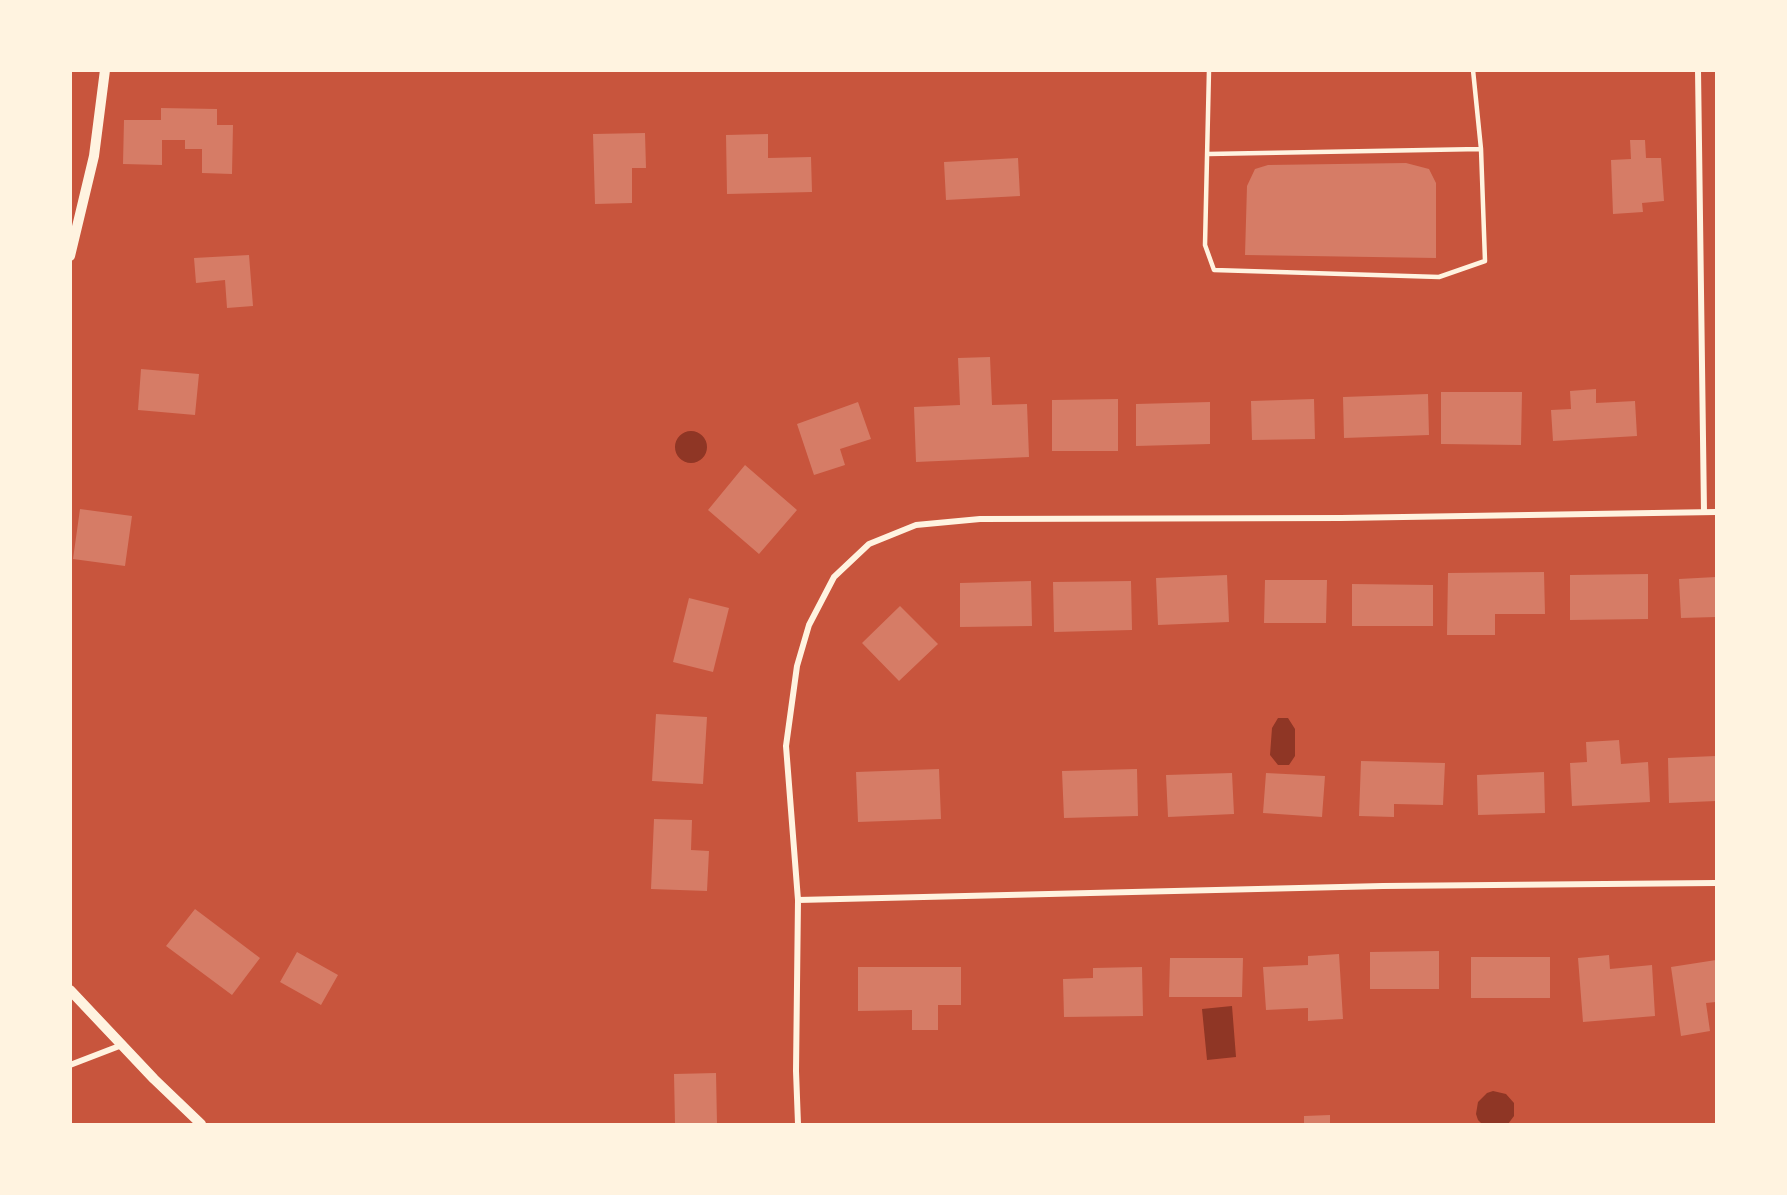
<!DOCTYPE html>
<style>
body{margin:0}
#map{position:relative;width:1787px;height:1195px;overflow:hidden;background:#c8553d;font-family:"Open Sans",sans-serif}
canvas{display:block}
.frame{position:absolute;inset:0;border:72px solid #fff3e0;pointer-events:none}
</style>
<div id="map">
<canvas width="1787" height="1195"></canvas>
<div class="frame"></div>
</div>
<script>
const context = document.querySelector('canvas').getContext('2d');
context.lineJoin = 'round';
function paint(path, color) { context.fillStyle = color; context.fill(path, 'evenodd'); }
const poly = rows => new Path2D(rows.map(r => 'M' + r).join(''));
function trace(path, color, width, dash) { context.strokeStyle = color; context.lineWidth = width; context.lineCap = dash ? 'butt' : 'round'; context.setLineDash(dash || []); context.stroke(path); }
const water = poly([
 '675 447a16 16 0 1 1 32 0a16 16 0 1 1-32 0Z',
 [1278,718,1288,718,1295,729,1295,756,1289,765,1278,765,1270,755,1272,728],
 [1232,1006,1236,1057,1207,1060,1202,1009],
 [1493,1091,1506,1094,1514,1103,1514,1116,1508,1124,1482,1124,1478,1120,1476,1114,1478,1102,1487,1093]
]);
const building = poly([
 [161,108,217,109,217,125,233,125,232,174,202,173,202,149,185,149,185,140,162,140,162,165,123,164,124,120,161,120],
 [645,133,646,168,632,168,632,203,595,204,593,134],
 [768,134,768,158,811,157,812,192,727,194,726,135],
 [1630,140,1645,140,1646,158,1661,158,1664,201,1642,203,1643,212,1613,214,1611,160,1631,159],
 [1018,158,1020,196,946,200,944,162],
 [1406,163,1429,169,1436,183,1436,258,1245,255,1247,186,1255,169,1268,165],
 [249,255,253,306,227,308,225,280,196,283,194,258],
 [990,357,992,405,1027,404,1029,457,916,462,914,407,960,405,958,358],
 [141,369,199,374,195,415,138,410],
 [1596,389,1596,403,1635,401,1637,436,1553,441,1551,410,1571,409,1570,391],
 [1441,392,1522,392,1521,445,1441,444],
 [1428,394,1429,435,1344,438,1343,397],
 [1118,399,1118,451,1052,451,1052,400],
 [1314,399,1315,439,1252,440,1251,401],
 [858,402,871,439,840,449,845,465,814,475,797,424],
 [1210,402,1210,444,1136,446,1136,404],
 [745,465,797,510,759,554,708,510],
 [80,509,132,516,125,566,73,559],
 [1544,572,1545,614,1495,614,1495,635,1447,635,1448,573],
 [1648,574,1648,619,1570,620,1570,575],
 [1227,575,1229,622,1158,625,1156,578],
 [1716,577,1716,617,1681,618,1679,579],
 [1265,580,1327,580,1326,623,1264,623],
 [1031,581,1032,626,960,627,960,583],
 [1131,581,1132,630,1054,632,1053,582],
 [1352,584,1433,585,1433,626,1352,626],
 [689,598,729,608,713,672,673,662],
 [900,606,938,644,899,681,862,643],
 [656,714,707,717,703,784,652,781],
 [1619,740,1621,764,1648,762,1650,802,1572,806,1570,763,1587,762,1586,742],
 [1716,756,1716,801,1669,803,1668,758],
 [1361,761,1445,763,1443,805,1394,804,1394,817,1359,816],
 [939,769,941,819,858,822,856,772],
 [1137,769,1138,816,1064,818,1062,771],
 [1544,772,1545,813,1478,815,1477,775],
 [1232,773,1234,814,1168,817,1166,775],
 [1266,773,1325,776,1322,817,1263,813],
 [654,819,692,820,691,850,709,851,707,891,651,889],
 [195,909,260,958,232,995,166,946],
 [1439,951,1439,989,1370,989,1370,952],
 [297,952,338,975,321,1005,280,982],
 [1339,954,1343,1019,1308,1021,1308,1008,1266,1010,1263,967,1308,965,1308,956],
 [1609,955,1610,969,1652,965,1655,1016,1583,1022,1578,958],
 [1471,957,1550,957,1550,998,1471,998],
 [1170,958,1243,958,1242,997,1169,997],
 [1716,960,1716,1002,1706,1003,1710,1031,1681,1036,1671,967],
 [858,967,961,967,961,1005,938,1005,938,1030,912,1030,912,1010,858,1011],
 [1142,967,1143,1016,1064,1017,1063,979,1093,978,1093,968],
 [716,1073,717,1124,675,1124,674,1074],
 [1330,1115,1330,1124,1304,1124,1304,1116]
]);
const service = poly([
 [1209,70,1205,245,1214,270,1439,277,1485,261,1481,149,1473,70],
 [1208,154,1481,149]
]);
const minor = poly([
 [1698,70,1704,512],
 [798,900,1383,886,1716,883],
 [70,1065,122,1045],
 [798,1124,796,1071,798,900,786,746,797,666,809,625,834,577,869,544,916,525,980,519,1341,518,1716,512]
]);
const tertiary = poly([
 [70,256,94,156,105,70],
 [70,990,154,1079,201,1124]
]);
paint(water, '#8f3625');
paint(building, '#d67c66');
trace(service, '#fff3e0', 4.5);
trace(minor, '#fff3e0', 6);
trace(tertiary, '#fff3e0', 10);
</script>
